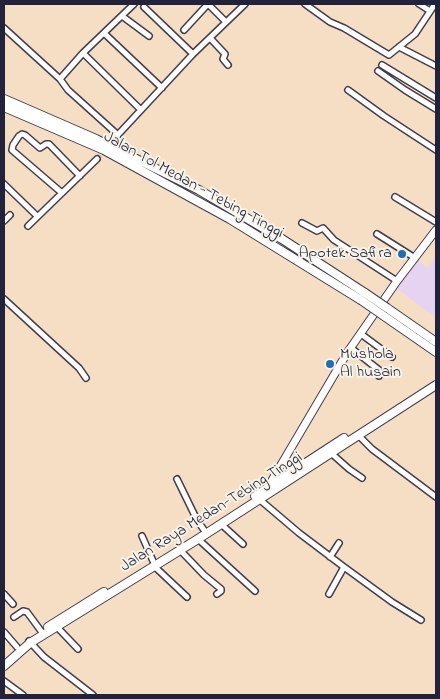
<!DOCTYPE html>
<style>
body{margin:0}
#map{position:relative;width:440px;height:699px;overflow:hidden;background:#f5dec4;font-family:"Indie Flower",sans-serif}
canvas{display:block}
.frame{position:absolute;inset:0;border:5px solid #22223b;pointer-events:none}
</style>
<div id="map">
<canvas width="440" height="699"></canvas>
<div class="frame"></div>
</div>
<script>
const context = document.querySelector('canvas').getContext('2d');
context.lineJoin = 'round';
function paint(path, color) { context.fillStyle = color; context.fill(path, 'evenodd'); }
const poly = rows => new Path2D(rows.map(r => 'M' + r).join(''));
function trace(path, color, width, dash) { context.strokeStyle = color; context.lineWidth = width; context.lineCap = dash ? 'butt' : 'round'; context.setLineDash(dash || []); context.stroke(path); }
function drawText(font, color, halo, rows, align = 'center') {
  context.font = font + ' "Indie Flower",sans-serif'; context.lineWidth = 4; context.setLineDash([]); context.textBaseline = 'middle'; context.strokeStyle = halo; context.fillStyle = color; for (const [text, x, y, turn = 0] of rows) {
    context.save(); context.translate(x, y); context.rotate((+turn || 0) * Math.PI / 180); context.textAlign = isNaN(turn) ? turn : align; if (halo) context.strokeText(text, 0, 0); context.fillText(text, 0, 0); context.restore();
  }
}
const built = poly([
 [436,256,436,318,395,287,416,259,428,268]
]);
const minorTunnel = poly([
 [97,159,114,139]
]);
const minor = poly([
 [208,4,226,22],
 [305,4,330,22,344,28,389,55,415,34,435,4],
 [419,4,430,11],
 [144,7,193,54],
 [122,16,149,36],
 [4,28,60,79,68,90,118,135],
 [184,30,208,4],
 [105,34,162,88],
 [210,38,225,54,223,59,228,65],
 [399,47,436,66],
 [83,53,141,110],
 [382,65,436,98],
 [378,71,405,90,436,109],
 [60,79,83,53,134,4],
 [348,90,384,116,436,150],
 [114,139,193,54,245,4],
 [4,184,37,216],
 [62,193,12,150,13,145,19,136,22,134,25,135,40,148,46,144,49,144,80,176],
 [395,197,436,222],
 [4,221,10,215],
 [302,223,317,231,323,228,334,240,397,281],
 [28,226,97,159],
 [377,234,415,258],
 [4,299,79,368,86,378],
 [361,334,392,357],
 [351,348,379,370,379,376],
 [358,435,372,449,436,497],
 [331,453,349,469,362,478],
 [177,479,197,520,204,530],
 [259,499,299,533,344,567,392,602,421,620],
 [221,524,243,544],
 [142,536,153,561],
 [198,539,255,591],
 [180,550,204,575,221,589,221,591,217,594],
 [330,557,339,543],
 [154,566,187,597],
 [4,594,13,604],
 [329,594,344,567],
 [14,617,23,611,27,612,41,631],
 [57,627,78,649],
 [4,632,17,647],
 [29,641,44,657,93,695],
 [4,681,23,695]
]);
const major = poly([
 [269,488,268,487,347,353,397,281,436,230]
]);
const highway = poly([
 [4,99,96,139,199,190,282,239,365,293],
 [4,107,104,150,230,219,361,300],
 [387,308,436,342],
 [384,316,436,352],
 [255,496,344,438],
 [48,627,104,592],
 [4,666,30,643,198,539,436,385]
]);
const highwayBridge = poly([
 [365,293,387,308],
 [361,300,384,316]
]);
const markers = [
 [402,254,5,"#1f6fb2"],
 [330,364,5,"#1f6fb2"]
];
const streetNames = [
 ["Jalan Tol Medan - Tebing Tinggi",193,186,29],
 ["Jalan Raya Medan-Tebing Tinggi",212,513,-32]
];
const poiNames = [
 ["Apotek Safira",392,254],
 ["Mushola",340,355,"left"],
 ["Al husain",340,373,"left"]
];
paint(built, '#e5d3f1');
trace(minorTunnel, '#cbb8a9', 5, [5, 2.5]);
trace(minor, '#423e50', 8);
trace(major, '#423e50', 9);
trace(highway, '#423e50', 10);
trace(minor, '#fff', 5);
trace(major, '#fff', 7);
trace(highway, '#fff', 8);
trace(highwayBridge, '#423e50', 10, []);
trace(highwayBridge, '#fff', 8);
for (const [x, y, r, color] of markers) { const dot = new Path2D(); dot.arc(x, y, r, 0, 2 * Math.PI); context.fillStyle = color; context.fill(dot); trace(dot, '#f7f3e8', 2); }
drawText('16px', '#22223b', '#f7f3e8', streetNames);
drawText('16px', '#22223b', '#f7f3e8', poiNames, 'right');
</script>
